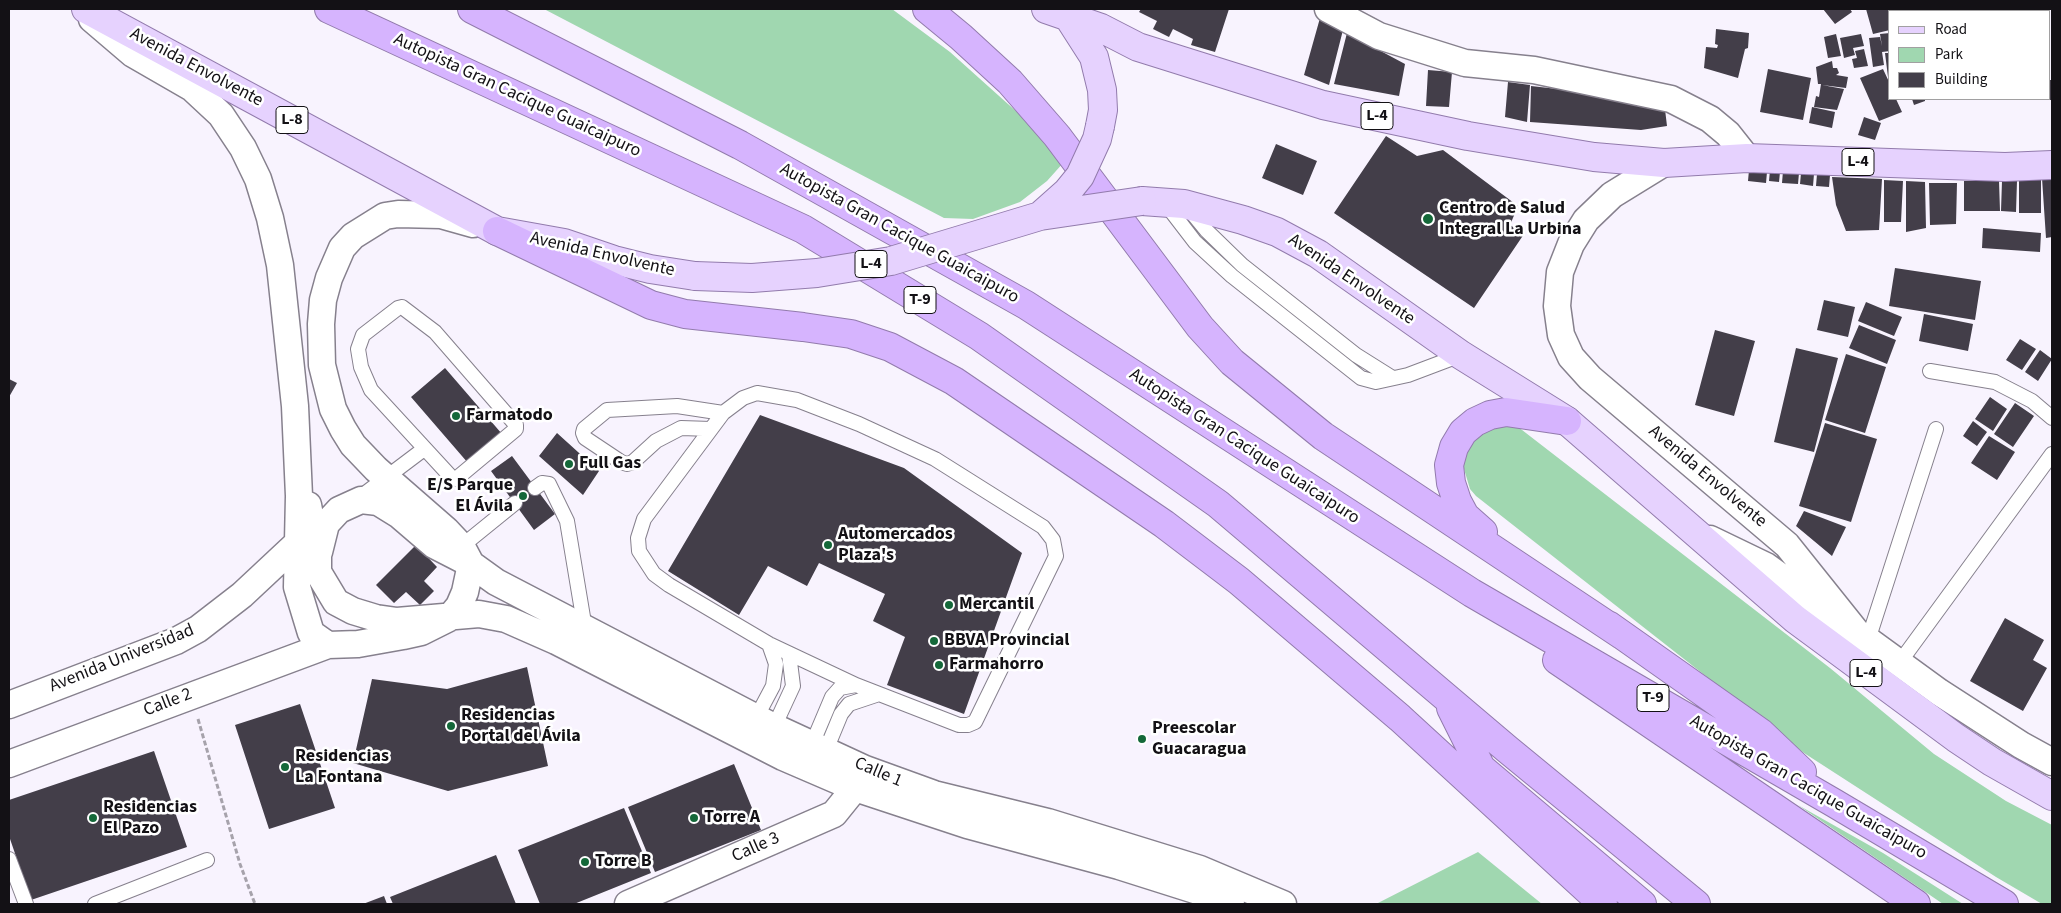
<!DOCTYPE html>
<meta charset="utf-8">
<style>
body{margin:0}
#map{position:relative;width:2061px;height:913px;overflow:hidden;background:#f8f3fe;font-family:"Source Sans 3",sans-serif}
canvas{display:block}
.frame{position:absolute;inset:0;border:10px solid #131115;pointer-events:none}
.legend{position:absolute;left:1888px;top:10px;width:162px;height:90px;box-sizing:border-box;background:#fff;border:1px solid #a1a0a1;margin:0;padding:6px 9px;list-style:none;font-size:15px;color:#131115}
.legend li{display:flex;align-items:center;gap:10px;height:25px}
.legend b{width:25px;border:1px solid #a1a0a1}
</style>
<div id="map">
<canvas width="2061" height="913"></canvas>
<div class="frame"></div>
<ul class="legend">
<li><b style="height:6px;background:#e6d2fe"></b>Road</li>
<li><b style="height:14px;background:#a0d7b0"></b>Park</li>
<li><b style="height:14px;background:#433e49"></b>Building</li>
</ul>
</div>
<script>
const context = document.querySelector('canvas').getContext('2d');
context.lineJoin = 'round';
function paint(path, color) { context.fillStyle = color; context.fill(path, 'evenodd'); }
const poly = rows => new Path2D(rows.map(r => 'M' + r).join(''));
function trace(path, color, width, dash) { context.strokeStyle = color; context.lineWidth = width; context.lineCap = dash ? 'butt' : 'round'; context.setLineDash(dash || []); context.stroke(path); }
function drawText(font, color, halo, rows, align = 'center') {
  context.font = font + ' "Source Sans 3",sans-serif'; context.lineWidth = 5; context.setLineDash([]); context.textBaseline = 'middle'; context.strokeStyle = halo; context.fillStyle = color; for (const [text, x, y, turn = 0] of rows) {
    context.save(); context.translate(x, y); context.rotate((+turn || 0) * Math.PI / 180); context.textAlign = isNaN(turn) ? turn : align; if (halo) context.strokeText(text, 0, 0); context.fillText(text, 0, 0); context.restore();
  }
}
const green = poly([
 [544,9,892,9,950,52,1018,113,1064,162,1047,181,1020,202,973,219,944,218],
 [1513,423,1830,668,1934,754,2006,801,2052,825,2052,904,2042,904,1996,877,1804,753,1476,496,1470,489,1464,469,1464,460,1469,443,1489,429],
 [1798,805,1883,853,1963,904,1943,904],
 [1478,852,1542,904,1376,904]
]);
const building = poly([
 [1141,9,1229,9,1215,52,1191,45,1193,39,1173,29,1169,37,1153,29,1157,21,1139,12],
 [1823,9,1850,9,1852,12,1835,24],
 [1866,9,1898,9,1899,11,1890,11,1890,30,1873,34],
 [1939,9,1957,9,1957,11,1940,11],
 [2008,9,2028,9,2027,11,2008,11],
 [2029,9,2049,9,2048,11,2028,11],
 [1320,18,1343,30,1329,85,1304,75],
 [1716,29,1749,33,1748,48,1745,49,1738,78,1704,68,1706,47,1717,48,1718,45,1715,44],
 [1347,33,1405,64,1399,96,1334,84],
 [1890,33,1890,51,1882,52,1884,65,1873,67,1869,38,1880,37,1882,46,1880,34],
 [1836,34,1841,56,1828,58,1824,37],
 [1861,34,1864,46,1853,48,1855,55,1844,58,1840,38],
 [1864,49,1868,66,1854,68,1852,59,1857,58,1855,51],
 [1885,53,1890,53,1890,77,1888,77],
 [1832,61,1833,68,1837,68,1839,73,1836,75,1848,77,1846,88,1822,85,1844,89,1837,110,1814,107,1816,96,1819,97,1821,84,1818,84,1816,67],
 [1768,69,1811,78,1803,120,1760,112],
 [1883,69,1890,84,1890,99,1896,99,1902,112,1879,121,1860,78],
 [1428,70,1452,72,1449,107,1426,106],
 [2050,80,2052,80,2052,100,2050,100],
 [1508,82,1530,85,1527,122,1505,117],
 [1531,86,1664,101,1667,126,1641,130,1530,122],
 [1912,99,1925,99,1925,101,1914,105],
 [1812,107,1835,112,1832,128,1809,123],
 [1864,117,1881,123,1875,140,1858,135],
 [1386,136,1417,156,1443,150,1518,206,1510,225,1524,234,1474,308,1334,213],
 [1276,144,1317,161,1303,195,1262,178],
 [1749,170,1767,172,1766,183,1748,181],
 [1770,170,1780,172,1779,182,1769,181],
 [1783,171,1799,173,1798,184,1782,183],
 [1801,173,1814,174,1813,186,1800,184],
 [1817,174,1830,175,1829,187,1816,186],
 [1832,177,1882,179,1879,230,1846,231,1836,205],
 [2042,178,2052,178,2052,237,2046,238],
 [1884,180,1903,181,1901,222,1884,222],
 [2019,180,2041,180,2041,213,2019,213],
 [1906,181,1925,182,1926,228,1906,232],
 [1964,181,1999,181,2000,211,1964,211],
 [2002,181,2017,181,2016,212,2001,211],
 [1929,183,1957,183,1956,224,1930,225],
 [1983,228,2041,233,2040,252,1982,248],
 [1895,268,1981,281,1975,320,1889,306],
 [1824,300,1855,307,1848,337,1817,330],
 [1866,302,1902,317,1894,336,1858,321],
 [1924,314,1973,324,1968,351,1919,341],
 [1859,325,1896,340,1887,364,1849,348],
 [1715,330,1755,341,1734,416,1695,405],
 [2020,339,2036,349,2022,370,2006,360],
 [1796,348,1838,358,1814,452,1774,442],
 [2040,350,2052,359,2038,381,2025,372],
 [1846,354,1886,367,1865,433,1825,420],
 [445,368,502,434,468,463,411,397],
 [9,379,17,383,9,397],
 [1990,397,2007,409,1993,431,1975,419],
 [2015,403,2034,416,2013,447,1994,434],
 [760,415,904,468,1022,553,964,714,887,685,905,637,873,621,885,594,819,563,807,586,768,566,739,615,668,571],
 [1973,421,1987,432,1977,446,1963,436],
 [1825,423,1877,439,1851,522,1799,506],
 [557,433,599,471,583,495,539,456],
 [1989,436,2015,452,1997,480,1971,463],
 [512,456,555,514,534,530,491,471],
 [1804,511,1846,527,1832,556,1796,526],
 [416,545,437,567,424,581,434,591,420,605,406,592,394,603,376,585],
 [2005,618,2044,640,2033,660,2047,668,2023,711,1970,681],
 [527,667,548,766,448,791,353,763,372,679,447,689],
 [300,704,335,808,269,829,235,725],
 [154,751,187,847,31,900,9,836,9,800],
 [734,764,761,830,655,872,628,807],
 [624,808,651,873,574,904,540,904,518,850],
 [496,855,516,904,393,904,390,897],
 [384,896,387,904,363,904]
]);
const path = poly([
 [198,719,240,864,255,904]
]);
const lane = poly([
 [1165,203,1195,242,1232,276,1361,378,1376,382,1408,375,1461,355],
 [1189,209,1207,231,1242,265,1356,355,1391,377],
 [402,307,435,332,516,425,516,429,456,479,452,478,371,390,361,367,358,349,363,335,398,308,402,307],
 [1930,371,1995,382,2032,401,2052,418],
 [711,429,681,428,656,441,633,462,627,464,621,462,585,438,583,433,584,429,607,410,677,406,723,413],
 [535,488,542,483,549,484,567,521,585,629],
 [359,498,424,449],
 [457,550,515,503],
 [1868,640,1936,429],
 [1900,662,2052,454],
 [756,718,773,686,776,664,769,644],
 [774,727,793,686,789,654],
 [810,749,832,697,840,688,856,685,959,725,968,725,975,722,1056,556,1053,540,1043,527,935,459,859,424,797,400,757,393,743,398,723,413,644,519,638,538,639,551,654,574,669,585,769,644,856,685],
 [824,755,841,714,849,704,879,694],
 [9,859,26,904],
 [95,904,207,860]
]);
const street = poly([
 [1328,9,1379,36,1465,63,1534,70,1671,99,1710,119,1728,134,1747,158],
 [92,19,133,54,192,88,221,115,243,148,258,179,270,218,280,265,295,406,299,496,297,587,311,633,328,645,358,644,403,636,421,632,449,618,459,606,465,592,471,564,462,547,446,530,376,469,353,445,343,429,333,409,322,365,321,324,323,300,329,278,342,248,353,236,385,216,398,214,441,215,473,224],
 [1664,163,1612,195,1586,220,1571,244,1560,272,1557,306,1561,335,1571,357,1590,378,1787,545,1855,630],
 [308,505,318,557,318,572,336,602,353,611,376,618,397,621,479,614,506,619,556,641,783,757,855,788,967,825,1119,866,1198,891,1231,904],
 [1710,539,1766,566,1939,692,2021,745,2052,762],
 [319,552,326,524,339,510,361,500,378,502,399,515,434,545,471,564,496,582,774,727,865,769,934,794,1048,822,1200,869,1283,904],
 [9,705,176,641,198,629,242,595,304,537],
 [9,764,328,645],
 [628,904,834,814,855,788,863,774]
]);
const primary = poly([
 [86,9,497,231,564,243,614,260,650,269,695,276],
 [1046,9,1101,28,1138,47,1323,105,1468,136,1594,157,1664,163,1747,158,2005,167,2052,165],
 [1069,18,1094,57,1102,90,1103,110,1100,126],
 [1142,201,1184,204,1243,220,1277,232,1318,254,1461,355,1567,421,1795,619,1956,738,1992,762,2052,796]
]);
const highway = poly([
 [329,9,803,229,979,336,1218,504,1507,749,1696,904],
 [472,9,740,145,1026,305,1472,593,1834,803,2004,904],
 [927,9,961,37,1010,82,1057,136,1200,327,1232,362,1323,436,1622,635],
 [497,231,651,305,685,314,803,327,851,334,890,347,954,381,1164,524,1239,581,1400,718,1603,904],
 [1483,532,1465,516,1457,501,1451,483,1449,465,1454,447,1463,432,1475,422,1490,415,1506,412,1567,421],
 [1608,625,1761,733,1802,772],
 [1557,660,1916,904],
 [1451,708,1481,768,1642,904]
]);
const primaryBridge = poly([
 [1040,216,1067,192,1080,176,1097,139,1100,126],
 [695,276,752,278,817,273,891,261,1040,216,1142,201]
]);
const markers = [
 [1428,219,6,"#146839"],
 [456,416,5,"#146839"],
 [569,464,5,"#146839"],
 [523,496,5,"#146839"],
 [828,545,5,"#146839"],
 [949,605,5,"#146839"],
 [934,641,5,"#146839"],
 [939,665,5,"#146839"],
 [451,726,5,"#146839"],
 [1142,739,5,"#146839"],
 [285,767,5,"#146839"],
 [93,818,5,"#146839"],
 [694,818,5,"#146839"],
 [585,862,5,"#146839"]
];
const shields = [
 [1377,116,32],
 [292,120,32],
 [1858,162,32],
 [871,264,32],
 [920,300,32],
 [1866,673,32],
 [1653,698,32]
];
const shieldNames = [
 ["L-4",1377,116],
 ["L-8",292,120],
 ["L-4",1858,162],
 ["L-4",871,264],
 ["T-9",920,300],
 ["L-4",1866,673],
 ["T-9",1653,698]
];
const streetNames = [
 ["Avenida Envolvente",196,68,28],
 ["Autopista Gran Cacique Guaicaipuro",517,96,25],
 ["Autopista Gran Cacique Guaicaipuro",899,234,29],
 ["Avenida Envolvente",602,255,13],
 ["Avenida Envolvente",1351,280,34],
 ["Autopista Gran Cacique Guaicaipuro",1244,447,33],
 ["Avenida Envolvente",1707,477,40],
 ["Avenida Universidad",122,659,-22],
 ["Calle 2",168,703,-21],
 ["Calle 1",878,773,23],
 ["Autopista Gran Cacique Guaicaipuro",1808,788,30],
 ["Calle 3",756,848,-24]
];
const poiNames = [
 ["Centro de Salud",1439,209],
 ["Integral La Urbina",1439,230],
 ["Farmatodo",466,416],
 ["Full Gas",579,464],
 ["E/S Parque",513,486,"right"],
 ["El Ávila",513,507,"right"],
 ["Automercados",838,535],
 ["Plaza's",838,556],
 ["Mercantil",959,605],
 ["BBVA Provincial",944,641],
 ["Farmahorro",949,665],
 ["Residencias",461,716],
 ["Portal del Ávila",461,737],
 ["Preescolar",1152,729],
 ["Guacaragua",1152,750],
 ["Residencias",295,757],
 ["La Fontana",295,778],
 ["Residencias",103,808],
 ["El Pazo",103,829],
 ["Torre A",704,818],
 ["Torre B",595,862]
];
paint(green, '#a0d7b0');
paint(building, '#433e49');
trace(lane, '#86808d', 16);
trace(street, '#86808d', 29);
trace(primary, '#927bac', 30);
trace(highway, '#927bac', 30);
trace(path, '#a6a2ab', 3, [5, 2.5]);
trace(lane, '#fff', 14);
trace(street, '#fff', 26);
trace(primary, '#e6d2fe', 28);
trace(highway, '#d6b4fe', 28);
trace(primaryBridge, '#927bac', 30, []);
trace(primaryBridge, '#e6d2fe', 28);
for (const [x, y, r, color] of markers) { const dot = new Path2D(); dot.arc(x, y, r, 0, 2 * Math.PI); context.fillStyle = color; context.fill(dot); trace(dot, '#fff', 2); }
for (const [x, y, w] of shields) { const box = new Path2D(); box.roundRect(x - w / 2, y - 13.5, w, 27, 4); context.fillStyle = '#fff'; context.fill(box); trace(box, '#131115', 1); }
drawText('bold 16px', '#131115', null, shieldNames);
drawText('18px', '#131115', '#fff', streetNames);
drawText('bold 18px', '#131115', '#fff', poiNames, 'left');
</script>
